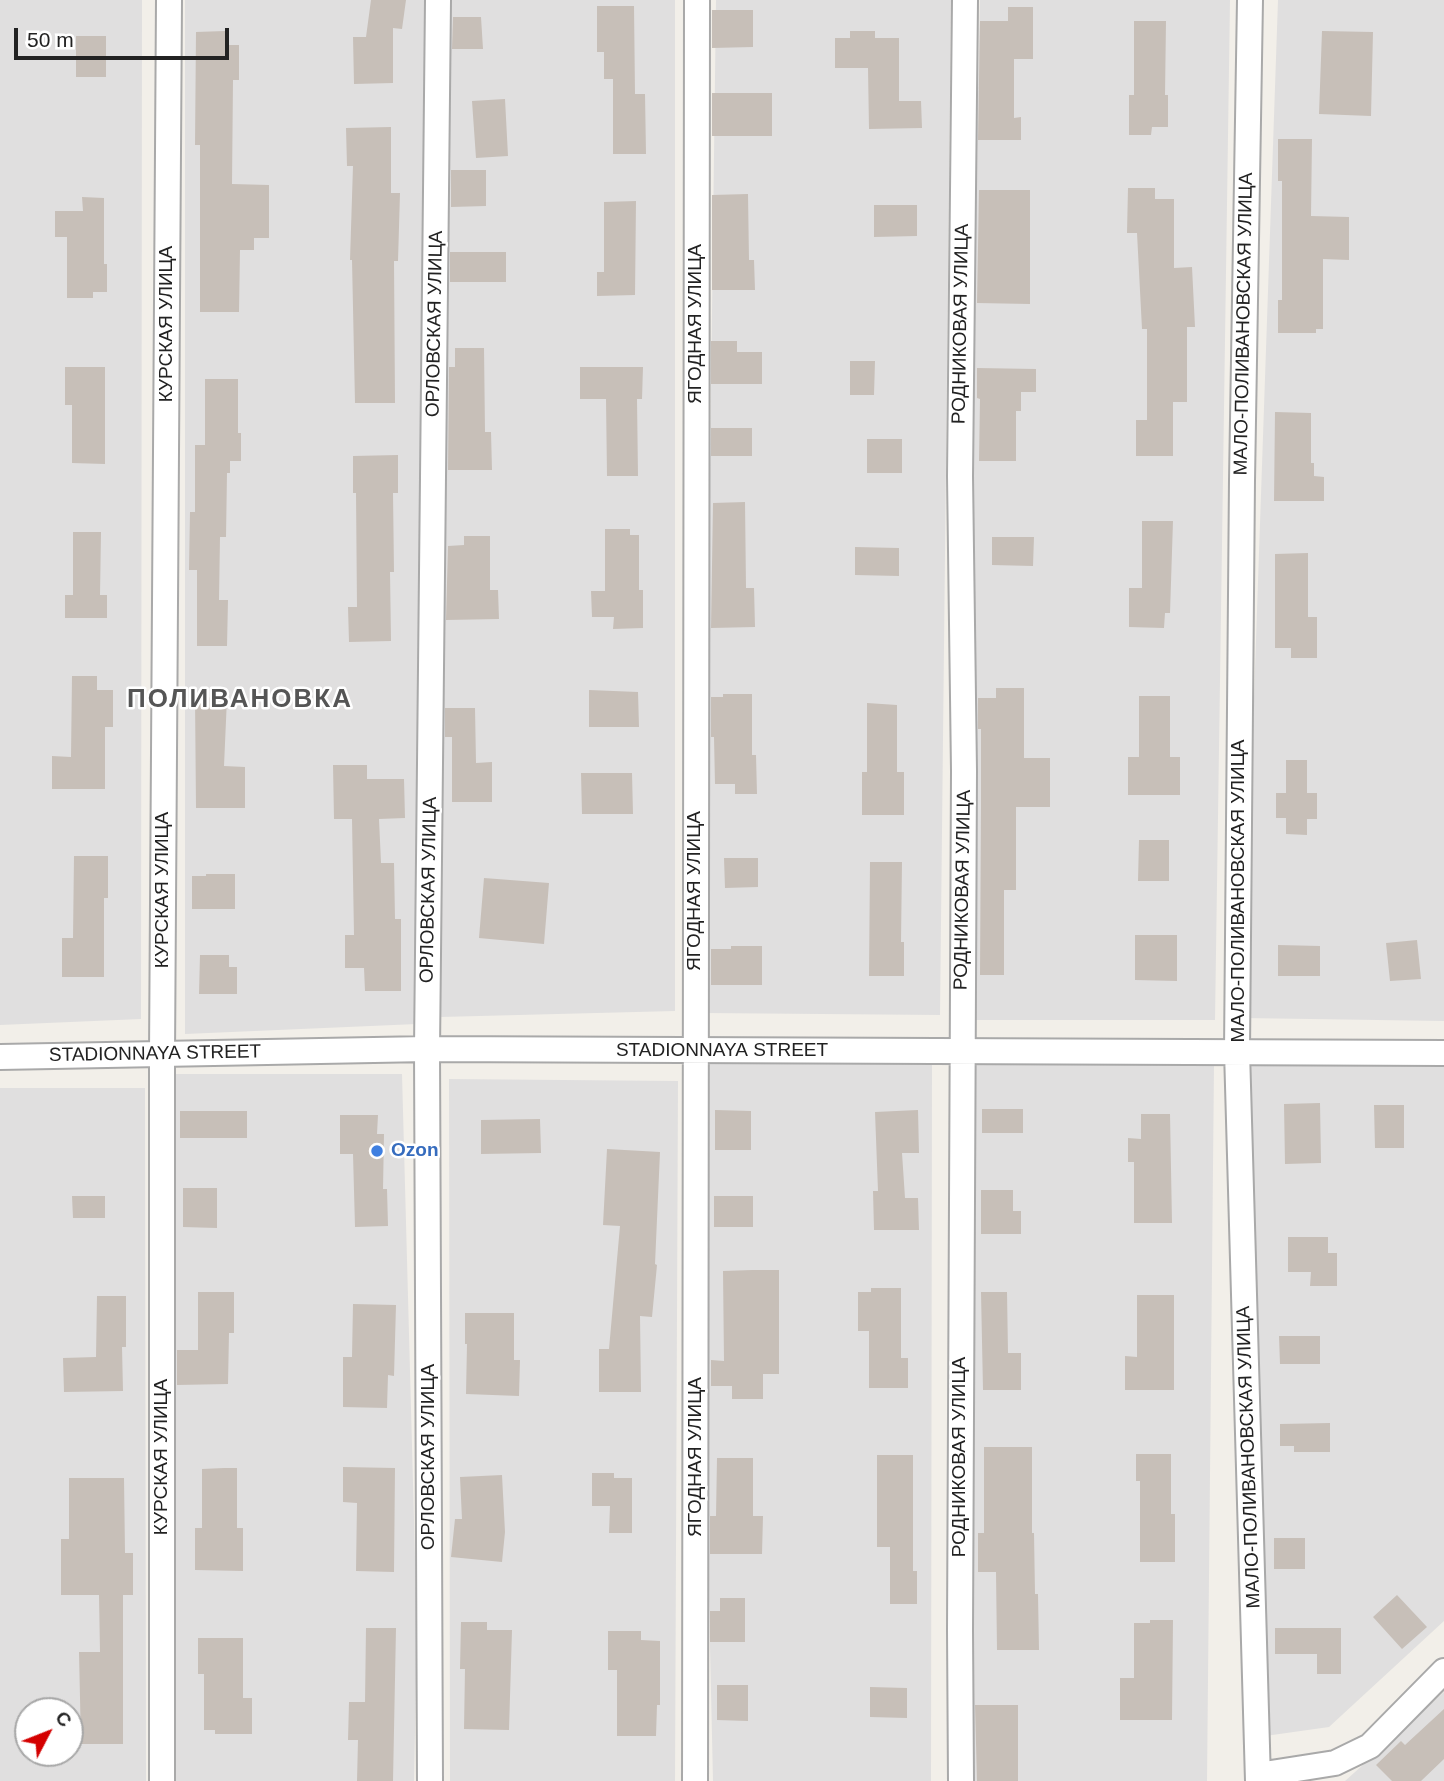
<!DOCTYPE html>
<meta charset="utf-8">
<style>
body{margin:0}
#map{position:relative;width:1444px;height:1781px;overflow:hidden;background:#f2efe9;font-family:Arial,sans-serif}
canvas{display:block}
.north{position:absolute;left:14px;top:1697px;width:70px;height:70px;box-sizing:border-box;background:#fff;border:2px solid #a7a7a7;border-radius:50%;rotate:48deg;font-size:19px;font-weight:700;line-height:28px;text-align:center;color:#222}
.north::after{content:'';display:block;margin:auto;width:24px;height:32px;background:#d40000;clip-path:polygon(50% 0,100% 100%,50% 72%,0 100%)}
.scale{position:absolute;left:14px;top:28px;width:215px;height:32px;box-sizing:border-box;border:4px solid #222;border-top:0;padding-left:9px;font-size:21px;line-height:24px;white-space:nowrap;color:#222;-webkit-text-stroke:5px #fff;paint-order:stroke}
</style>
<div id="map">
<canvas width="1444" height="1781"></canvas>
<div class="north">С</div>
<div class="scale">50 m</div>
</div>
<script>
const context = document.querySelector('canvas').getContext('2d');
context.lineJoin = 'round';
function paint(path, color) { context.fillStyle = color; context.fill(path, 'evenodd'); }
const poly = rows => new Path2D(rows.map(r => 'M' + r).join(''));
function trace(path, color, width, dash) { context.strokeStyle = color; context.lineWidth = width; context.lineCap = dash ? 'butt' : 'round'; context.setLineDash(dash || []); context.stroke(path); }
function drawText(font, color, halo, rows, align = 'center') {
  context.font = font + ' Arial,sans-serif'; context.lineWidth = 5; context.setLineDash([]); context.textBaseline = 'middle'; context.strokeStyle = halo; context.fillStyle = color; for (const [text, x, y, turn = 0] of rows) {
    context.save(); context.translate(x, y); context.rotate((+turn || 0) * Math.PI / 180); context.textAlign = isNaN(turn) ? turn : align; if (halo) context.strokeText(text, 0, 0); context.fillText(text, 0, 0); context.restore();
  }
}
const residential = poly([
 [0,0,142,0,141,1019,0,1025],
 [185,0,426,0,417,1024,185,1034],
 [449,0,675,0,675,1011,440,1017],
 [716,0,951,0,940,1015,703,1013],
 [980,0,1230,0,1215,1020,958,1020],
 [1278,0,1444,0,1444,1021,1243,1018],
 [963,1059,1214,1065,1207,1781,963,1781],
 [697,1061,932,1062,931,1781,713,1781],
 [1444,1064,1444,1621,1329,1727,1251,1738,1247,1066],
 [166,1074,402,1074,417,1631,414,1781,170,1781],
 [449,1079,678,1081,675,1781,450,1781],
 [0,1088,145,1088,146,1781,0,1781],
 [28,1711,70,1711,70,1753,28,1753],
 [1444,1692,1444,1781,1345,1781]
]);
const building = poly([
 [371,0,406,0,402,29,393,28,393,83,354,84,353,37,366,37],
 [597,6,634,6,635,94,645,94,646,154,613,154,613,79,604,79,604,52,597,52],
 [1008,7,1033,7,1033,59,1014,59,1014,118,1021,117,1021,140,978,140,980,21,1008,21],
 [712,10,753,10,753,47,712,48],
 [453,17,481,17,483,49,452,49],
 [1134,21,1166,21,1165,95,1168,95,1168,127,1152,127,1151,135,1129,135,1129,95,1134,95],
 [225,31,225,45,239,45,239,80,233,80,232,184,269,185,269,238,254,238,254,250,240,250,239,312,200,312,200,145,195,145,196,32],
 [850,31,875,31,875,38,899,38,899,101,921,101,922,128,869,129,868,68,835,68,835,38,850,38],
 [1322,31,1373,32,1371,116,1319,114],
 [76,36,106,36,106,77,76,77],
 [712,93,772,93,772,136,712,136],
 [505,99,508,156,476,158,472,101],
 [391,127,391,193,400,193,398,261,394,261,395,403,355,403,352,260,350,260,353,166,347,166,346,128],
 [1278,139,1312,139,1311,216,1349,217,1349,260,1323,259,1323,329,1316,329,1316,333,1278,333,1278,300,1282,300,1282,181,1278,181],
 [451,170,486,170,486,206,451,207],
 [1128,188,1155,188,1155,199,1174,199,1174,268,1192,267,1195,327,1187,327,1187,402,1173,402,1173,456,1136,456,1136,420,1147,420,1147,329,1142,329,1137,233,1127,233],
 [979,190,1030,190,1030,304,977,303],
 [748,194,749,260,754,260,755,290,712,290,712,195],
 [82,197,104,198,104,264,107,264,107,292,93,292,93,298,67,298,67,237,55,237,55,211,83,211],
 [636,201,635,295,597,296,597,272,604,272,604,202],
 [874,205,917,205,917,236,874,237],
 [450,252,506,252,506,282,450,282],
 [711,341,737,341,737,352,762,352,762,384,711,384],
 [455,348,484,348,485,432,491,432,492,470,448,470,449,367,455,367],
 [850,361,875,361,874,395,850,395],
 [65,367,105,367,105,464,72,463,72,405,65,405],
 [580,367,643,367,642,399,637,399,638,476,607,476,606,399,580,399],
 [977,368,1036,369,1036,392,1021,392,1021,411,1016,411,1016,461,979,461,980,399,977,398],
 [205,379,238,379,238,433,241,433,241,461,230,461,230,473,227,473,226,537,220,537,219,600,228,600,227,646,197,646,197,570,189,570,190,512,195,512,195,445,205,445],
 [1275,412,1311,413,1311,463,1314,463,1314,476,1324,477,1324,501,1274,501],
 [711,428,752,428,752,456,711,456],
 [867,439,902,439,902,473,867,473],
 [398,455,398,493,393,493,394,572,390,572,391,641,349,642,348,607,357,607,356,493,353,493,353,456],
 [745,502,746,588,754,588,755,627,711,628,713,503],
 [1142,521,1173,521,1170,613,1165,613,1164,628,1129,627,1129,588,1142,588],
 [605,529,630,529,630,535,639,535,639,590,643,590,643,628,613,629,614,617,592,617,591,591,605,591],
 [73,532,101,532,100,595,107,595,107,618,65,618,65,595,73,595],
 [464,536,490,536,490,590,498,590,499,619,446,620,448,546,464,545],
 [992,537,1034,537,1033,566,992,565],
 [855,547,899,548,899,576,855,575],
 [1308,553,1308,617,1317,617,1317,658,1291,658,1291,648,1275,648,1275,554],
 [72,676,97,676,97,690,113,690,113,727,105,727,105,789,52,789,52,756,71,757],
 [996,688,1024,688,1024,758,1050,758,1050,807,1016,807,1016,890,1004,890,1004,975,980,975,981,807,981,729,978,729,978,698,996,698],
 [589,690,638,692,639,727,589,727],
 [723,694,752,694,752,755,756,755,757,794,735,794,735,784,715,784,714,737,711,737,711,697,723,697],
 [1139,696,1170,696,1170,757,1180,757,1180,795,1128,795,1128,757,1139,757],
 [195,697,227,698,224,766,245,767,245,808,196,808],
 [867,703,897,705,897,772,904,772,904,815,862,815,862,772,867,772],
 [445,708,475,708,476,763,492,762,492,802,452,802,452,737,445,737],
 [1286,760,1307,760,1307,793,1317,793,1317,819,1307,819,1307,835,1286,834,1286,818,1276,818,1276,793,1286,793],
 [333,765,367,765,367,779,404,779,405,818,379,819,381,863,394,863,395,919,401,919,401,991,365,991,364,968,345,968,345,935,354,935,352,819,334,819],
 [581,773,632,773,633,814,582,814],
 [1139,840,1169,840,1169,881,1138,881],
 [74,856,108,856,108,898,104,898,104,977,62,977,62,938,73,938],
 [724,858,758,858,758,887,725,888],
 [870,862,902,862,901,942,904,942,904,976,869,976],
 [206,874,235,874,235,909,192,909,192,876,206,876],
 [484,878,549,883,544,944,479,938],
 [1135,935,1177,935,1177,981,1135,980],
 [1417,940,1421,979,1390,981,1386,943],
 [1278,945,1320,946,1320,976,1278,976],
 [731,946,762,946,762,985,711,985,711,949,731,949],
 [200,955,229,955,229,967,237,967,237,994,199,994],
 [1320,1103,1321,1163,1285,1164,1284,1104],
 [1374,1105,1404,1105,1404,1148,1375,1148],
 [982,1109,1023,1109,1023,1133,982,1133],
 [715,1110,751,1111,751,1150,715,1150],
 [918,1110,919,1153,902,1153,905,1198,918,1198,919,1230,874,1230,873,1191,878,1191,875,1112],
 [180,1111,247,1111,247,1138,180,1138],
 [1141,1114,1170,1114,1172,1223,1134,1223,1134,1162,1128,1162,1128,1138,1141,1139],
 [340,1115,378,1115,377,1134,384,1134,383,1189,387,1189,388,1226,355,1227,353,1154,340,1154],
 [540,1119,541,1153,481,1154,481,1120],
 [607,1149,660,1152,655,1264,657,1265,652,1317,640,1316,641,1392,599,1392,599,1349,609,1349,620,1226,603,1225],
 [183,1188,217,1188,217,1228,183,1227],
 [981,1190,1013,1190,1013,1211,1021,1211,1021,1234,981,1234],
 [72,1196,105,1196,105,1218,73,1218],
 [714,1196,753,1196,753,1227,714,1227],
 [1288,1237,1328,1237,1328,1253,1337,1253,1337,1286,1310,1286,1311,1272,1288,1272],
 [752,1270,779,1270,779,1374,763,1374,763,1399,732,1399,732,1386,711,1386,711,1360,724,1361,723,1271],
 [871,1288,901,1288,901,1358,908,1358,908,1388,869,1388,869,1331,858,1331,858,1292,871,1292],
 [198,1292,234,1292,234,1333,229,1333,228,1384,177,1385,177,1350,198,1350],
 [981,1292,1007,1292,1008,1353,1021,1353,1021,1390,983,1390],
 [1137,1295,1174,1295,1174,1390,1125,1390,1125,1356,1137,1357],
 [97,1296,126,1296,126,1347,122,1347,123,1391,64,1392,63,1358,96,1357],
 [353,1304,396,1305,394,1376,388,1375,387,1408,343,1407,343,1357,352,1357],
 [465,1313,514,1313,514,1360,520,1360,519,1396,466,1394,467,1344,465,1344],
 [1279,1336,1320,1336,1320,1364,1280,1364],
 [1330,1423,1330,1452,1294,1452,1294,1446,1280,1446,1280,1424],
 [984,1447,1032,1447,1032,1533,1034,1533,1035,1594,1038,1594,1039,1650,997,1650,996,1572,978,1572,978,1533,984,1533],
 [1136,1454,1171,1454,1171,1514,1175,1514,1175,1562,1140,1562,1140,1481,1136,1481],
 [877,1455,913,1455,913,1571,917,1571,917,1604,890,1604,890,1547,877,1547],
 [717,1458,753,1458,753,1516,763,1516,762,1554,710,1554,710,1516,716,1516],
 [343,1467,395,1468,394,1572,356,1571,357,1503,343,1502],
 [224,1468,237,1468,237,1528,243,1528,243,1571,195,1570,195,1528,202,1528,202,1469],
 [592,1473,614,1473,614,1478,632,1478,632,1533,609,1533,610,1506,592,1506],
 [502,1475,505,1532,502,1562,451,1557,455,1519,462,1519,460,1477],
 [69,1478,124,1478,125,1553,133,1553,133,1595,123,1595,123,1744,81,1744,79,1652,100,1652,99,1595,61,1595,61,1539,69,1539],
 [1274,1538,1305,1538,1305,1569,1274,1569],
 [1397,1595,1427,1627,1402,1649,1373,1617],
 [720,1598,745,1598,745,1642,710,1642,710,1611,720,1611],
 [1150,1620,1173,1620,1172,1720,1120,1720,1120,1678,1134,1678,1134,1623,1150,1623],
 [461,1622,487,1622,487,1630,512,1630,509,1730,464,1729,465,1669,460,1669],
 [366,1628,396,1628,393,1781,357,1781,358,1740,348,1740,349,1702,365,1702],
 [1275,1628,1341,1628,1341,1674,1317,1674,1317,1654,1275,1654],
 [608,1631,641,1631,641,1640,660,1641,660,1705,657,1705,656,1736,617,1736,617,1670,608,1670],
 [198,1638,243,1638,243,1698,252,1698,252,1734,215,1734,215,1730,204,1730,204,1674,198,1674],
 [717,1685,748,1685,748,1721,717,1720],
 [870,1687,907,1688,907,1718,870,1717],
 [975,1705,1018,1705,1018,1781,977,1781],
 [1444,1709,1444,1759,1421,1781,1392,1781,1376,1765,1401,1741,1405,1745]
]);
const street = poly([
 [1250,0,1242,480,1237,1051,1258,1781],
 [0,1057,427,1049,1444,1053],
 [1258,1775,1335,1763,1370,1746,1444,1671],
 [162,1781,162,1053,169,0],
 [430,1781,427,1049,438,0],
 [695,1781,697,0],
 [961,1781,960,1630,964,771,960,476,965,0]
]);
const markers = [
 [377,1151,7,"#3f7fe0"]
];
const streetNames = [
 ["КУРСКАЯ УЛИЦА",167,324,-90],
 ["ОРЛОВСКАЯ УЛИЦА",435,324,-89],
 ["ЯГОДНАЯ УЛИЦА",696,324,-90],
 ["РОДНИКОВАЯ УЛИЦА",961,324,-89],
 ["МАЛО-ПОЛИВАНОВСКАЯ УЛИЦА",1244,324,-89],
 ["КУРСКАЯ УЛИЦА",163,890,-90],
 ["ОРЛОВСКАЯ УЛИЦА",429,890,-89],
 ["РОДНИКОВАЯ УЛИЦА",963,890,-89],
 ["ЯГОДНАЯ УЛИЦА",695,891,-90],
 ["МАЛО-ПОЛИВАНОВСКАЯ УЛИЦА",1239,891,-90],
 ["STADIONNAYA STREET",722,1051],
 ["STADIONNAYA STREET",155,1054,-1],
 ["КУРСКАЯ УЛИЦА",162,1457,-90],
 ["ОРЛОВСКАЯ УЛИЦА",429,1457,-90],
 ["ЯГОДНАЯ УЛИЦА",696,1457,-90],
 ["РОДНИКОВАЯ УЛИЦА",960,1457,-90],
 ["МАЛО-ПОЛИВАНОВСКАЯ УЛИЦА",1249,1457,-92]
];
const shopNames = [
 ["Ozon",391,1151]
];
const districtNames = [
 ["ПОЛИВАНОВКА",240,700]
];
paint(residential, '#e0dfdf');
paint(building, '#c7bfb8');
trace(street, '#a9a9a9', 28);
trace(street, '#fff', 24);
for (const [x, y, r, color] of markers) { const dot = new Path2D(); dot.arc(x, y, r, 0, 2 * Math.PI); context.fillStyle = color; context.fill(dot); trace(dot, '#fff', 2.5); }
drawText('19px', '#222', '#fff', streetNames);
drawText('bold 19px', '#366cbe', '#fff', shopNames, 'left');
context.letterSpacing = '2px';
drawText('bold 26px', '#555', '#fff', districtNames);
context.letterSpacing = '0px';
</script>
